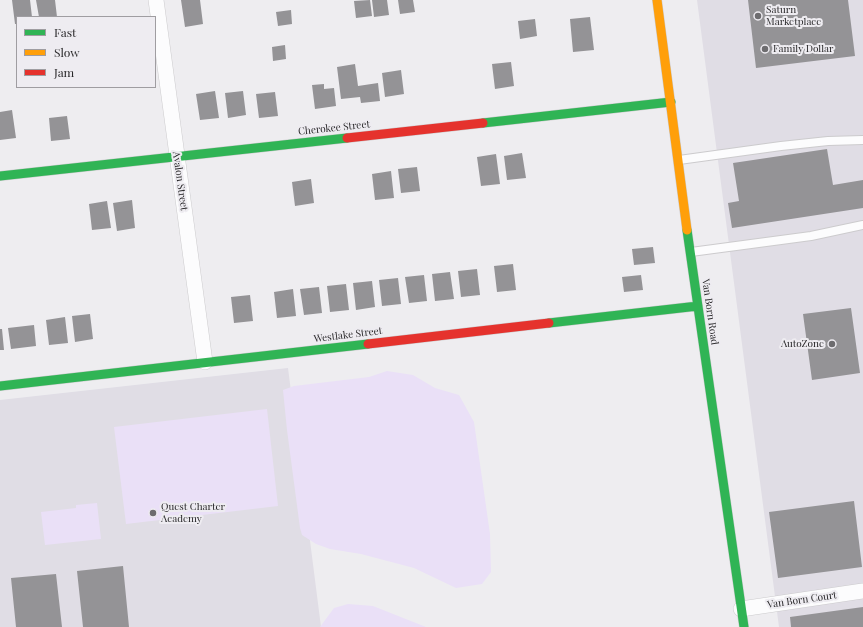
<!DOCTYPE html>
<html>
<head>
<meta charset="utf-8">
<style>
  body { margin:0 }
  #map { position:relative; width:863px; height:627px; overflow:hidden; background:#eeedf0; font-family:"Playfair Display",serif }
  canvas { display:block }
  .legend { position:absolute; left:16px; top:16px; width:140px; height:72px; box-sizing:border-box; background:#eeecf1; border:1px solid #9f9da1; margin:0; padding:5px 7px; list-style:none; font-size:12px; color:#282729 }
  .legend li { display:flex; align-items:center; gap:8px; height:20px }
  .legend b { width:20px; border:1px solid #9f9da1 }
</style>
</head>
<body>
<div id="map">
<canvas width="863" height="627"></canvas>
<ul class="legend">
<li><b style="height:5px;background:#30b455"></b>Fast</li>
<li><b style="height:5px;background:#ff9f0a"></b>Slow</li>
<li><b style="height:5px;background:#e5322d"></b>Jam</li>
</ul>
</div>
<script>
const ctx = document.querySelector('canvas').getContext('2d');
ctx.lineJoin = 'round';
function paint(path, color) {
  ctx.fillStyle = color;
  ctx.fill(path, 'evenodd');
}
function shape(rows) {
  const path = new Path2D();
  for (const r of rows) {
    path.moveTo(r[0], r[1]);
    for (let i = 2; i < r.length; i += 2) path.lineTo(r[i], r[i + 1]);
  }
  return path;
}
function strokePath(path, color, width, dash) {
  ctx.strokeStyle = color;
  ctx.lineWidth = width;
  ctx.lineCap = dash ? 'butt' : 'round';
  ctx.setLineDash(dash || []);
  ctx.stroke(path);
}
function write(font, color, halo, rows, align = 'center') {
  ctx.font = font + ' "Playfair Display",serif';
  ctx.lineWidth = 4;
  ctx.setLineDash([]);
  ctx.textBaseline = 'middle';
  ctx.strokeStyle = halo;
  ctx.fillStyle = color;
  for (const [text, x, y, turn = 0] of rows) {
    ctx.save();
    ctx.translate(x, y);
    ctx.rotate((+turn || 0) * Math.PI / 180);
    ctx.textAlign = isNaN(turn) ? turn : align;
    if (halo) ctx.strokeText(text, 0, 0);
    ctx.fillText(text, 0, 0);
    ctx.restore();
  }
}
paint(shape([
  [697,0,863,0,863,627,779,627],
  [288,368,321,627,0,627,0,400]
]), '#e0dde5');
paint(shape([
  [387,371,413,375,435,388,459,395,474,422,490,534,491,572,482,584,456,588,414,568,361,554,330,549,316,544,302,535,300,528,287,430,283,390,294,386,369,377],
  [267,409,278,506,126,524,114,427],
  [97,503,101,539,45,545,41,512,76,508,76,505],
  [348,604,373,606,426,627,320,627,334,608]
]), '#eae0f7');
paint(shape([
  [12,0,30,0,32,17,17,17,17,24,15,24],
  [36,0,55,0,57,17,39,17],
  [181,0,200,0,203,24,185,27],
  [370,0,372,16,356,18,354,1],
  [372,0,387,0,389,15,374,17],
  [398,0,413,0,415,12,400,14],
  [748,0,848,0,855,56,756,68],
  [291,10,292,24,278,26,276,12],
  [590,17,594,50,573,52,570,19],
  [535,19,537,36,520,39,518,21],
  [285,45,286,59,273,61,272,47],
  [511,62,514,86,495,89,492,64],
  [355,64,358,86,378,83,380,101,361,103,360,97,341,99,337,67],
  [401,70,404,94,385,97,382,73],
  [324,84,324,89,334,88,336,106,315,109,312,85],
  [215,91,219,118,200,120,196,94],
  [243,91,246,115,228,118,225,93],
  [275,92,278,116,259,118,256,94],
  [12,110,16,138,0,140,0,112],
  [67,116,70,139,51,141,49,118],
  [827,149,833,185,863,180,863,208,732,228,728,203,739,201,733,163],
  [522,153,526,178,507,180,504,156],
  [496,154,500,184,481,186,477,157],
  [417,167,420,191,401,193,398,169],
  [391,171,394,198,375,200,372,174],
  [311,179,314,203,295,206,292,182],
  [132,200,135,228,117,231,113,203],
  [107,201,111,228,92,230,89,204],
  [653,247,655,263,634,265,632,249],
  [513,264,516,290,497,292,494,266],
  [477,269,480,295,461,297,458,271],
  [450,272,454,299,435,301,432,274],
  [424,275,427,301,409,303,405,277],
  [641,275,643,290,624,292,622,277],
  [398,278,401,304,382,306,379,280],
  [372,281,375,307,356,310,353,283],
  [346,284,349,310,330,312,327,286],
  [319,287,322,313,304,315,300,289],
  [293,289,296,316,277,318,274,292],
  [250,295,253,321,234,323,231,297],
  [851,308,860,373,812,380,803,314],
  [90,314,93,339,75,342,72,316],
  [65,317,68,343,49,345,46,320],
  [34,325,36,346,11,349,8,328],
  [0,329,2,329,4,350,0,350],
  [854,501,862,567,778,578,769,512],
  [123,566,129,627,83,627,77,571],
  [56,574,62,627,16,627,11,578],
  [863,607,863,627,791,627,790,617]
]), '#949396');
const lane = shape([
  [679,160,781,146,828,141,863,140],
  [691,252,811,236,863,225]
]);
const street = shape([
  [156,0,205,362],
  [741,609,863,591]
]);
const fast = shape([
  [483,123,671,102],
  [0,176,347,138],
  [687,230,744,627],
  [549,323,698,306],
  [0,386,368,344]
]);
const slow = shape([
  [657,0,687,230]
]);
const jam = shape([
  [347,138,483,123],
  [368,344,549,323]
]);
strokePath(lane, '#cccbcd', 10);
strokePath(street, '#cccbcd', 16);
strokePath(fast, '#cccbcd', 10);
strokePath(slow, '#cccbcd', 10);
strokePath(jam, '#cccbcd', 10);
strokePath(lane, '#fcfcfd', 8);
strokePath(street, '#fcfcfd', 15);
strokePath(fast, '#30b455', 9);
strokePath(slow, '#ff9f0a', 9);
strokePath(jam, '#e5322d', 9);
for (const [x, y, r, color] of [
  [758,16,4,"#6d6c6f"],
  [765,49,4,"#6d6c6f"],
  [832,344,4,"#6d6c6f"],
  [153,513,4,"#6d6c6f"]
]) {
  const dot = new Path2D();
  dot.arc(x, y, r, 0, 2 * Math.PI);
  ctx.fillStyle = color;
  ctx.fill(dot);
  strokePath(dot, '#eeecf1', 1.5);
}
write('10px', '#282729', '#eeecf1', [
  ["Saturn",766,10],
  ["Marketplace",766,22],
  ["Family Dollar",773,49],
  ["AutoZone",824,344,"right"],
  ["Quest Charter",161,507],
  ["Academy",161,519]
], 'left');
write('10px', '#282729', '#eeecf1', [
  ["Cherokee Street",334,128,-6],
  ["Avalon Street",180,181,82],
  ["Van Born Road",710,312,82],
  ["Westlake Street",348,335,-7],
  ["Van Born Court",802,600,-8]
]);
</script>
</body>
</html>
